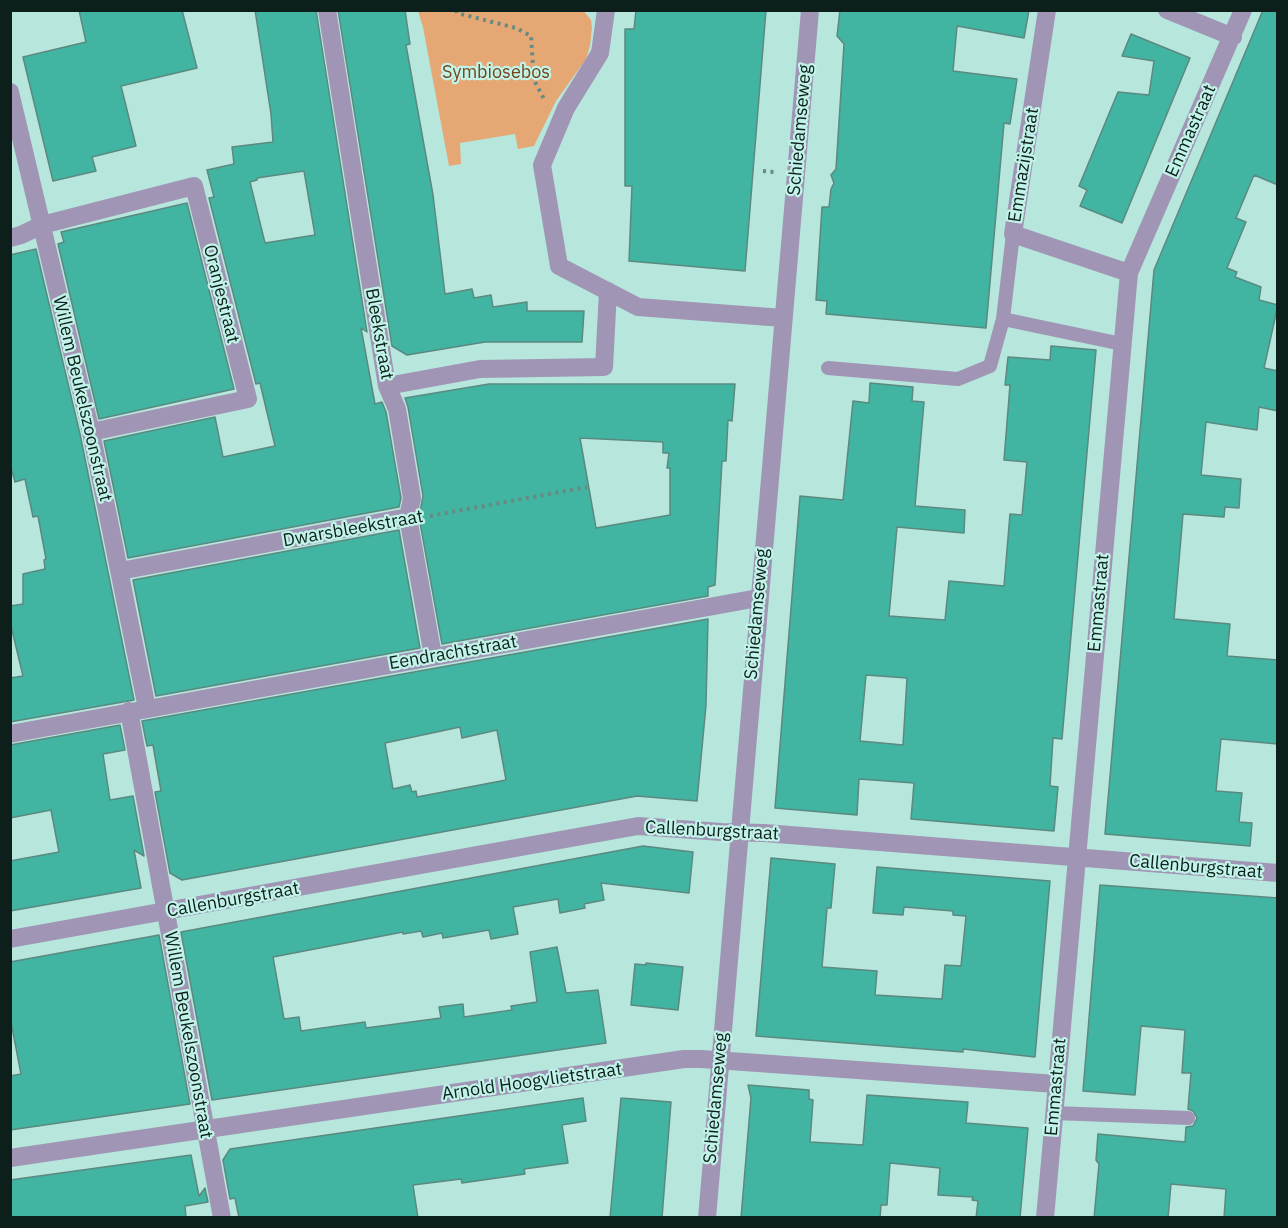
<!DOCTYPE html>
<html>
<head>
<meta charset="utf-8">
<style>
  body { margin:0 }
  #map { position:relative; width:1288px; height:1228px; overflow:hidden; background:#b6e6dc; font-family:"IBM Plex Sans",sans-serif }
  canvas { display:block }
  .frame { position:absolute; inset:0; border:12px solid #0c1f1b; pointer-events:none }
</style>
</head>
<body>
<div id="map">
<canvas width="1288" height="1228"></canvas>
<div class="frame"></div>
</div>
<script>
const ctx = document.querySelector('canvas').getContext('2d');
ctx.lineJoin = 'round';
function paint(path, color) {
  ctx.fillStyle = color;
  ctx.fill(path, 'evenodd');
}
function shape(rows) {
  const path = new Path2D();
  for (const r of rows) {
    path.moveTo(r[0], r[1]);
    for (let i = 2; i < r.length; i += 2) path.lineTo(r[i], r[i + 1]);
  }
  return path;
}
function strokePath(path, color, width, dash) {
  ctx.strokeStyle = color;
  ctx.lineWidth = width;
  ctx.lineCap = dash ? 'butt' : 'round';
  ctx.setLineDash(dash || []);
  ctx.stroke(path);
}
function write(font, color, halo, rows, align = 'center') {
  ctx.font = font + ' "IBM Plex Sans",sans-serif';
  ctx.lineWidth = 4.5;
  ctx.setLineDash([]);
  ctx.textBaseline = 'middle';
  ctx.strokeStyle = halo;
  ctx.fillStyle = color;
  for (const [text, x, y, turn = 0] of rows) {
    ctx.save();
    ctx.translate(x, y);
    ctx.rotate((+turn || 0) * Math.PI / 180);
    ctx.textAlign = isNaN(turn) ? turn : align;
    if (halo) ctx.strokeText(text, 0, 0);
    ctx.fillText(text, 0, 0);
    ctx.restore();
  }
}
paint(shape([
  [583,10,591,20,592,27,590,46,586,59,556,101,534,146,518,149,515,134,460,143,461,164,449,166,423,27,418,11]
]), '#e5a874');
const building = shape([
  [79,10,182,10,197,68,121,86,136,146,92,157,96,171,53,181,23,57,86,42,79,10],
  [255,10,316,10,367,332,361,328,375,404,382,402,386,412,401,498,399,507,128,558,104,441,215,417,223,457,275,446,260,383,256,384,209,198,214,197,207,170,234,164,232,147,273,142,271,114,255,10],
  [304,171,315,235,265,243,250,182,257,180,257,178,304,171],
  [338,10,405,10,410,44,406,45,433,195,445,294,472,289,474,298,491,295,493,307,527,302,527,311,584,311,582,342,485,342,407,355,392,346,338,10],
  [636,10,766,10,745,271,629,261,632,186,625,186,625,29,634,29,636,10],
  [840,10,1029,10,1024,38,957,26,953,71,1017,79,1010,124,1004,123,986,328,826,314,827,301,816,300,822,207,829,207,831,189,834,183,831,175,836,169,844,44,837,36,840,10],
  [1263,10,1278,10,1278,185,1254,175,1236,218,1246,222,1227,268,1237,272,1235,277,1261,287,1259,300,1278,305,1264,368,1278,371,1278,411,1259,407,1257,430,1206,422,1201,475,1241,479,1239,508,1225,507,1224,517,1183,514,1174,619,1230,624,1227,656,1278,660,1278,744,1221,739,1216,791,1242,793,1239,822,1252,823,1250,846,1105,834,1154,270,1263,10],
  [1131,34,1190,58,1122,223,1080,206,1087,190,1079,186,1118,92,1149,95,1154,61,1122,56,1131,34],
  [187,203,234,389,99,419,58,244,64,242,61,232,187,203],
  [36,249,80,434,134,700,10,722,10,678,23,676,10,622,10,606,23,604,23,574,45,569,44,560,46,559,38,516,33,517,25,479,15,482,10,464,10,255,36,249],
  [1051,346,1096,350,1062,739,1053,738,1050,786,1058,787,1054,831,911,819,914,783,859,779,857,815,775,808,800,496,843,500,853,401,869,403,870,383,913,387,912,401,924,402,915,506,965,510,964,533,897,527,889,616,945,620,949,581,1004,586,1010,514,1022,515,1027,462,1004,460,1010,385,1005,385,1008,357,1050,360,1051,346],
  [866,675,907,678,903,745,860,741,866,675],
  [489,384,735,384,732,421,728,420,726,461,722,461,715,585,708,587,708,596,442,644,419,517,423,496,408,407,405,398,489,384],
  [580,438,663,442,663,453,669,453,667,468,670,468,670,515,596,528,580,438],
  [399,530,420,648,156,696,133,580,399,530],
  [708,619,706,705,697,801,637,796,182,880,170,873,155,792,161,791,153,745,147,746,142,721,708,619],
  [460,727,462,738,497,730,506,780,417,797,416,791,412,792,410,785,393,789,385,743,460,727],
  [120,725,125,750,103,754,110,800,133,796,144,856,134,850,141,888,10,911,10,861,59,852,51,810,10,818,10,745,120,725],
  [643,846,693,852,689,893,601,883,604,900,584,904,585,908,560,913,558,899,513,907,518,934,491,939,489,930,443,938,442,933,423,937,421,931,403,934,403,932,273,957,284,1019,299,1017,301,1031,365,1022,366,1028,441,1018,439,1007,463,1004,464,1017,512,1010,511,1006,537,1002,530,952,557,947,566,993,598,990,606,1043,212,1100,181,932,643,846],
  [771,858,835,864,831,908,827,908,822,967,877,971,875,995,942,999,945,965,961,966,966,916,953,915,953,911,904,907,903,915,873,913,877,867,1050,881,1035,1057,963,1049,963,1052,756,1036,771,858],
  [1100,885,1278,898,1278,1218,1224,1218,1226,1189,1171,1184,1168,1218,1094,1218,1099,1164,1096,1160,1098,1134,1185,1142,1186,1127,1193,1126,1197,1118,1193,1111,1188,1109,1191,1073,1182,1073,1185,1030,1141,1026,1135,1095,1083,1091,1100,885],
  [159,935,190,1104,10,1130,10,1076,21,1074,10,1017,10,962,159,935],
  [646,963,683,967,678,1010,631,1005,635,964,646,965,646,963],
  [748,1085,809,1090,809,1099,813,1100,810,1142,863,1145,867,1095,968,1102,966,1123,1028,1128,1020,1218,976,1218,978,1201,972,1200,973,1197,938,1195,940,1168,890,1163,887,1205,881,1205,880,1218,741,1218,751,1098,748,1085],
  [583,1098,586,1121,562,1125,568,1163,524,1169,525,1174,462,1183,461,1179,413,1185,418,1218,239,1218,235,1198,230,1199,223,1160,230,1149,583,1098],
  [621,1098,671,1102,662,1218,610,1218,621,1098],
  [191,1155,199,1196,205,1188,208,1202,185,1206,186,1218,10,1218,10,1180,191,1155]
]);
paint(building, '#42b4a2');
strokePath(building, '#5b8980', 1.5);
strokePath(shape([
  [456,10,457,13,516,28,531,36,534,80,545,101],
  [763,171,774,172],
  [430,516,587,487]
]), '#678a82', 4, [3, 4.5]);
strokePath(shape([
  [1013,234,1003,319,1122,344],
  [828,368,958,379,990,366,1003,319],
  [1054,1113,1188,1118]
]), '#a095b4', 14);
strokePath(shape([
  [327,10,387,386,397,409,412,498,408,517,433,656],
  [606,10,600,53,566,108,542,165,559,266,638,307,783,318],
  [1047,10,1013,234,1129,273],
  [1167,10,1233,37],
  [10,92,91,432,147,708],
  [10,238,21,235,42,225,194,186,248,399,91,432],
  [387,386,480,369,604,367,608,291],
  [120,571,408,517],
  [129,711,222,1218],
  [10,734,758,598],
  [10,939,638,826,721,832,764,833,1278,873],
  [10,1158,684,1059,701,1059,1056,1084],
  [1045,1218,1129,273,1243,10]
]), '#a095b4', 18);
strokePath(shape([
  [707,1218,810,10]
]), '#a095b4', 18);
write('18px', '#71461d', '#c2f3e9', [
  ["Symbiosebos",496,73]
]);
write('18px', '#0c1f1b', '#c2f3e9', [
  ["Schiedamseweg",800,130,-85],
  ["Emmastraat",1191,131,-66],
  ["Emmazijstraat",1024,165,-81],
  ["Oranjestraat",221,294,76],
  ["Bleekstraat",379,334,80],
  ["Willem Beukelszoonstraat",82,399,77],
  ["Dwarsbleekstraat",353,529,-10],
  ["Emmastraat",1099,603,-85],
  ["Schiedamseweg",757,614,-85],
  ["Eendrachtstraat",453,653,-10],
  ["Callenburgstraat",712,831,3],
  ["Callenburgstraat",1196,867,5],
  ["Callenburgstraat",233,900,-10],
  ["Willem Beukelszoonstraat",188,1035,80],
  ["Arnold Hoogvlietstraat",532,1082,-8],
  ["Emmastraat",1056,1087,-85],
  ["Schiedamseweg",716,1098,-85]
]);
</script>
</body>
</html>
